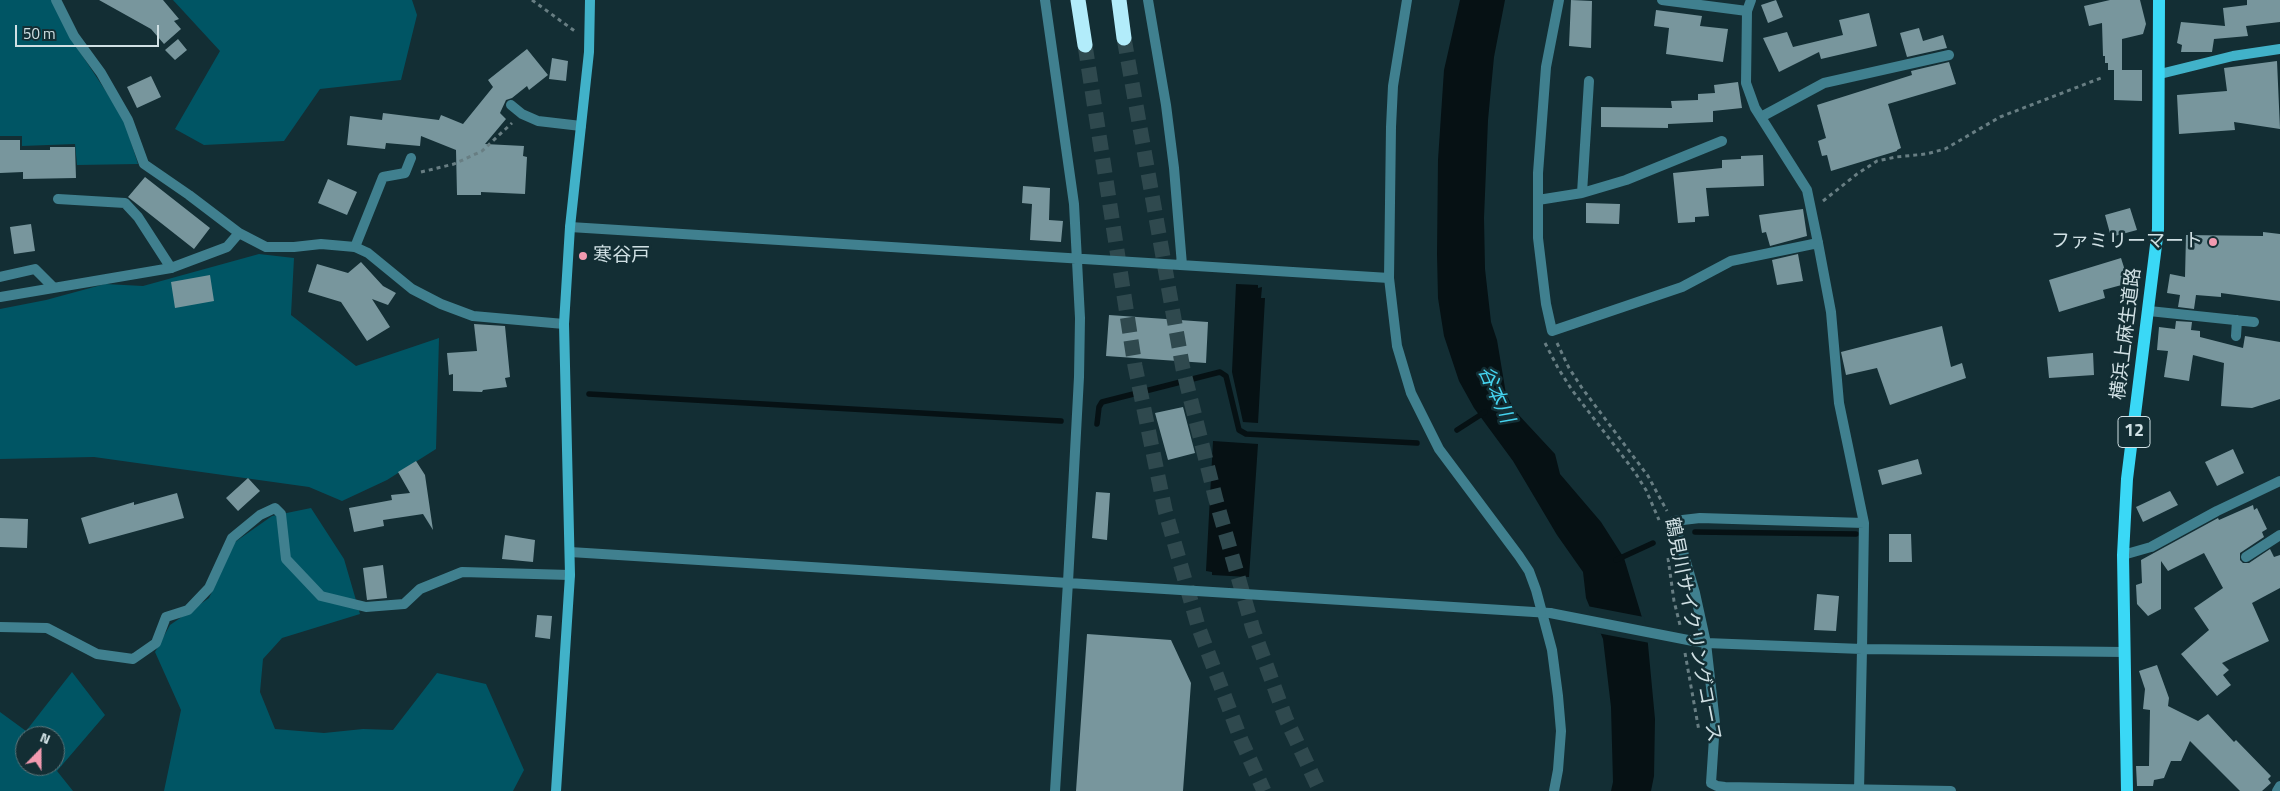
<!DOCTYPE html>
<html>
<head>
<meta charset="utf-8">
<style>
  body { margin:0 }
  #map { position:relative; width:2280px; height:791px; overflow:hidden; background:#132e34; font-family:"Titillium Web",sans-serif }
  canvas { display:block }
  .north { position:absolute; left:15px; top:726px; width:50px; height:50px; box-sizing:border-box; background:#132e34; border:1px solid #5f757a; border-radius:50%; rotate:22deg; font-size:14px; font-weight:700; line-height:20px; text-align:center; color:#d0e0e4 }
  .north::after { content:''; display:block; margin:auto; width:18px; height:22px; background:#f29ab0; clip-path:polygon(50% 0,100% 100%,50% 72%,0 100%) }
  .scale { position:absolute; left:15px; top:25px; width:144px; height:22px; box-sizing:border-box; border:2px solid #d0e0e4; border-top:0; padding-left:6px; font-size:15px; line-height:18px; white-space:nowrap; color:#d0e0e4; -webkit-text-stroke:4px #132e34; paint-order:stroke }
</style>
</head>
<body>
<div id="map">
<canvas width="2280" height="791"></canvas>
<div class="north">N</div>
<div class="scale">50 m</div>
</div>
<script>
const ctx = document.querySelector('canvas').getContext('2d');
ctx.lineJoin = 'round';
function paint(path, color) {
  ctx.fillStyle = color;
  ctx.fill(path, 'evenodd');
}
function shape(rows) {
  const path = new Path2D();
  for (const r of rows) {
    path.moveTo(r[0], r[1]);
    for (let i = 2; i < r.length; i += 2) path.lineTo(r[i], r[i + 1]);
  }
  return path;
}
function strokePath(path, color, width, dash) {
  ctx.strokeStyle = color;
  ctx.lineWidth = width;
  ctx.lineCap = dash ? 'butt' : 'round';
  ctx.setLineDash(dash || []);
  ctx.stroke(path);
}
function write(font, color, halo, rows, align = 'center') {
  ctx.font = font + ' "Titillium Web","Noto Sans JP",sans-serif';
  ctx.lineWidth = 5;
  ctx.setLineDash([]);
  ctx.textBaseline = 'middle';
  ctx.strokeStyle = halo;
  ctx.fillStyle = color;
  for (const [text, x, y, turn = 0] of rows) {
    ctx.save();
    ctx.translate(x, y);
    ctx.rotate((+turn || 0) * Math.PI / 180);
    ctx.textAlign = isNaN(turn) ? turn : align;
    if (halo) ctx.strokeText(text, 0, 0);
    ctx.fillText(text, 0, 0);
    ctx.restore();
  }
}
paint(shape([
  [0,0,52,0,70,37,123,117,138,164,77,165,75,144,22,146,22,136,0,136],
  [173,0,412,0,417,15,401,80,320,89,284,141,204,145,175,129,220,51],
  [259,254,294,258,291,315,356,366,439,338,436,449,387,480,342,501,309,487,94,457,0,459,0,309,46,300,105,284,143,286],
  [311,508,344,559,360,614,282,638,263,659,260,692,275,729,324,733,363,729,393,730,437,673,486,684,524,770,513,791,164,791,181,710,155,652,170,625,209,598,235,542,272,516],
  [72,672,105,715,57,771,73,791,0,791,0,712,26,731],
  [25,736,55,736,55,766,25,766]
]), '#005564');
paint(shape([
  [1460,0,1505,0,1494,57,1488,120,1484,218,1485,269,1491,322,1497,340,1506,394,1515,411,1555,454,1560,474,1601,522,1624,558,1647,634,1655,719,1654,776,1651,791,1611,791,1613,782,1611,707,1603,639,1586,598,1583,572,1557,535,1513,461,1474,408,1459,381,1444,336,1438,298,1437,254,1438,160,1444,70],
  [1236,284,1258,285,1258,288,1262,287,1261,298,1265,298,1258,423,1243,422,1232,372],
  [1213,441,1258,444,1249,577,1212,575,1212,572,1206,571]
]), '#061114');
paint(shape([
  [1587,606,1644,617,1650,643,1597,633]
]), '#132e34');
strokePath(shape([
  [589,394,1061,421],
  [1097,424,1099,407,1102,402,1220,372,1226,376,1239,430,1246,434,1417,443],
  [1457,430,1485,412],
  [1695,532,1856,534],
  [1616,560,1653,543]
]), '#061114', 5.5);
paint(shape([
  [99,0,163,0,179,19,174,21,181,29,164,44,151,29],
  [1571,0,1592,1,1591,48,1569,46],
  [1776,0,1783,17,1768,23,1761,5],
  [2110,0,2140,0,2146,24,2143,34,2122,39,2122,70,2142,70,2142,101,2114,100,2114,70,2117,70,2108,70,2108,63,2105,63,2105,56,2103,56,2102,23,2089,26,2084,6],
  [2247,0,2280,0,2280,22,2246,26,2248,36,2214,39,2212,52,2181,52,2182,45,2177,43,2181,22,2225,26,2223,8,2247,5],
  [1656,10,1702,16,1700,26,1728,29,1723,62,1666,54,1669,28,1654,26],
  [1869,13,1877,46,1821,59,1819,52,1779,72,1763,38,1787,32,1793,47,1843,35,1839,20],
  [1919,28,1923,41,1943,35,1947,48,1907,57,1900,33],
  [178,39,187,50,175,60,165,50],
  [527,49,548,75,529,90,527,86,512,98,506,100,500,113,506,119,485,144,524,146,523,156,527,157,525,194,481,192,481,195,457,195,456,150,421,136,420,146,386,143,385,149,347,145,350,116,382,120,383,113,439,120,441,115,463,124,493,87,488,80],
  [552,58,568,61,566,81,549,79],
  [2277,61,2280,129,2234,122,2235,130,2179,134,2177,95,2227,91,2224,68],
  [1949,62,1956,84,1888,104,1901,148,1897,150,1897,151,1831,171,1827,155,1822,156,1818,141,1826,138,1817,105,1912,75,1911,71],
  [151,76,161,97,137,108,127,87],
  [1738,82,1742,108,1713,111,1713,122,1668,124,1668,128,1601,127,1601,107,1672,108,1671,101,1698,100,1698,94,1715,93,1714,85],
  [0,140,20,140,20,150,50,150,50,147,75,147,76,178,23,179,23,172,0,173],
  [1763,155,1764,186,1706,188,1709,216,1695,217,1695,222,1678,223,1673,173,1722,168,1722,160,1741,159,1741,156],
  [145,177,210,228,194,249,128,197],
  [328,179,357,192,347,215,318,203],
  [1023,186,1050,188,1049,220,1063,221,1061,242,1030,240,1032,204,1022,203],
  [1586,203,1620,204,1619,224,1586,223],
  [2130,208,2137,230,2111,237,2105,215],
  [1803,209,1807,236,1770,246,1766,232,1762,233,1759,215],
  [31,224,35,251,14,254,10,227],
  [2263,232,2280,234,2280,301,2221,293,2221,297,2196,295,2194,309,2178,307,2180,295,2167,293,2170,274,2185,277,2186,235,2263,236],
  [1798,254,1803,281,1777,285,1772,260],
  [2121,258,2129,283,2103,290,2105,298,2059,312,2049,280],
  [361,262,383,286,396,293,388,305,372,299,390,327,367,341,341,302,308,292,317,264,348,273],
  [210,275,214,301,175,308,171,282],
  [1109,315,1208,322,1206,363,1106,356],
  [2176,321,2192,322,2191,330,2200,331,2200,337,2243,348,2245,336,2280,342,2280,399,2252,408,2221,406,2224,363,2193,355,2189,381,2164,377,2168,351,2157,350,2159,327,2175,329],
  [474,324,505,326,510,377,505,378,507,387,483,390,482,392,453,391,453,374,449,375,447,353,477,351],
  [1942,326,1951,367,1962,363,1966,378,1890,405,1877,368,1846,375,1841,352],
  [2093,353,2094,375,2049,378,2047,357],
  [1183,407,1195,453,1168,460,1155,413],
  [2233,449,2244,473,2217,486,2205,462],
  [1918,459,1922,474,1882,485,1878,470],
  [416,461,425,475,433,530,423,514,383,520,384,526,354,532,349,508,392,500,391,495,410,493,398,472],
  [248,478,260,491,238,511,226,498],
  [2170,491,2178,505,2143,522,2136,507],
  [1096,492,1110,493,1107,540,1092,538],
  [177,493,184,518,89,544,81,518,134,502,134,505],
  [2253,505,2254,510,2257,508,2267,529,2262,532,2264,537,2240,553,2240,560,2243,563,2249,563,2270,549,2274,557,2280,555,2280,588,2252,603,2269,641,2222,663,2229,670,2223,675,2231,685,2217,696,2181,654,2209,630,2194,608,2223,588,2204,553,2168,571,2161,561,2161,609,2148,616,2137,604,2136,585,2142,583,2141,560,2218,518,2219,520],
  [0,518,28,519,27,548,0,547],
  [1889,534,1911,534,1912,562,1889,562],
  [505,535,535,540,533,562,502,559],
  [383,565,387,598,367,600,363,568],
  [1817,594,1839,596,1836,631,1814,630],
  [537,615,552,616,550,639,535,637],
  [1087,634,1171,640,1191,683,1183,791,1076,791],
  [2157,665,2169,698,2168,706,2198,721,2208,714,2234,742,2236,740,2271,776,2268,779,2271,783,2262,791,2240,791,2190,741,2181,761,2171,761,2164,778,2154,780,2153,786,2137,786,2136,766,2149,766,2150,710,2143,709,2145,689,2139,671]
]), '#78969d');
strokePath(shape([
  [1124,38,1183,369,1216,500,1253,629,1286,719,1320,791],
  [1085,45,1135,366,1165,510,1198,626,1241,740,1264,791]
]), '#2f494e', 15, [15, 8]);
strokePath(shape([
  [532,0,576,32],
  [421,172,454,164,482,151,512,123],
  [1823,201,1857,174,1877,161,1896,157,1926,154,1945,149,2000,117,2101,78],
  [1545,343,1558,368,1572,390,1634,471,1646,490,1659,520],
  [1557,343,1569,368,1582,388,1648,476,1667,511],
  [1668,558,1674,601,1680,625],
  [1685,653,1699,731]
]), '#687e83', 3, [4, 4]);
strokePath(shape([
  [1407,0,1393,86,1391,127,1389,278,1397,346,1411,393,1439,449,1519,556,1529,571,1536,590,1552,650,1558,696,1561,731,1558,770,1554,791],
  [1662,0,1747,11,1751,0],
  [1747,11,1746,83,1755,108,1807,190,1818,243],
  [511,105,522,114,538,121,581,126],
  [1761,117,1824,83,1949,55],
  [1582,193,1589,81],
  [58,199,125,203,138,217,171,268],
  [1538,200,1582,193,1626,180,1722,141],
  [355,247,383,177,405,173,411,158],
  [0,277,35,269,53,287],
  [2149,311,2254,322],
  [2236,336,2237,320],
  [0,627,47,628,97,654,133,659,156,643,166,617,188,610,209,588,232,538,260,515,275,508,281,514,286,559,321,596,366,607,404,604,420,589,462,572,570,575]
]), '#40808f', 10);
strokePath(shape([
  [56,0,74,36,101,73,128,120,144,164,189,195,239,233,266,247,294,247,321,244,355,247,368,253,412,289,441,304,473,316,564,324],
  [1045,0,1074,204,1080,318,1079,377,1068,582,1055,791],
  [1148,0,1166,105,1174,168,1182,265],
  [1559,0,1546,67,1538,173,1538,238,1546,304,1552,331,1682,287,1731,261,1818,243,1831,312,1839,403,1864,523,1862,649,1706,643,1693,641],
  [570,227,1389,278],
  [0,297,171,268,227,247,239,233],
  [1864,523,1700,518,1674,521,1695,593,1706,643,1715,723,1711,783,1717,786,1725,787,1951,791],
  [570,552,1550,613],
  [2123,555,2151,547,2217,511,2280,481],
  [2246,557,2280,535],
  [1859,791,1862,649,2124,652],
  [2277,791,2280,786]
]), '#40808f', 10);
strokePath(shape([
  [2160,74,2233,56,2280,49],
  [556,791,570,575,564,324,570,227,589,52,590,0]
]), '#41b2c9', 10);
strokePath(shape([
  [2127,791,2123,555,2127,479,2158,229,2159,0]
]), '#3ad8f6', 12);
strokePath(shape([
  [1078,0,1085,45],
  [1119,0,1124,38]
]), '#b2ecfa', 15);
strokePath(shape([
  [1550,613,1693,641]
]), '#40808f', 10);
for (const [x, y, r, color] of [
  [2213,242,5,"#f29ab0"],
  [583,256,5,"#f29ab0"]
]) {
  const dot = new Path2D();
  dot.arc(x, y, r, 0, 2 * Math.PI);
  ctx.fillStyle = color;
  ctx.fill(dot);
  strokePath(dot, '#132e34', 2);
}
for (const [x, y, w] of [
  [2134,432,32]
]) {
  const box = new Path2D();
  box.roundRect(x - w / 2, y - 15.5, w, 31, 4);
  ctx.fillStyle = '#132e34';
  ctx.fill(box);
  strokePath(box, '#d0e0e4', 1);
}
write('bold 18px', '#d0e0e4', null, [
  ["12",2134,432]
]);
write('19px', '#d0e0e4', '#132e34', [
  ["ファミリーマート",2203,242],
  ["寒谷戸",593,256,"left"]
], 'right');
write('19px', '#d0e0e4', '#132e34', [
  ["横浜上麻生道路",2127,334,-83],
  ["鶴見川サイクリングコース",1692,630,79]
]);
write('italic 20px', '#45d4f0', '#132e34', [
  ["谷本川",1495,395,66]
]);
</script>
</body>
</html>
